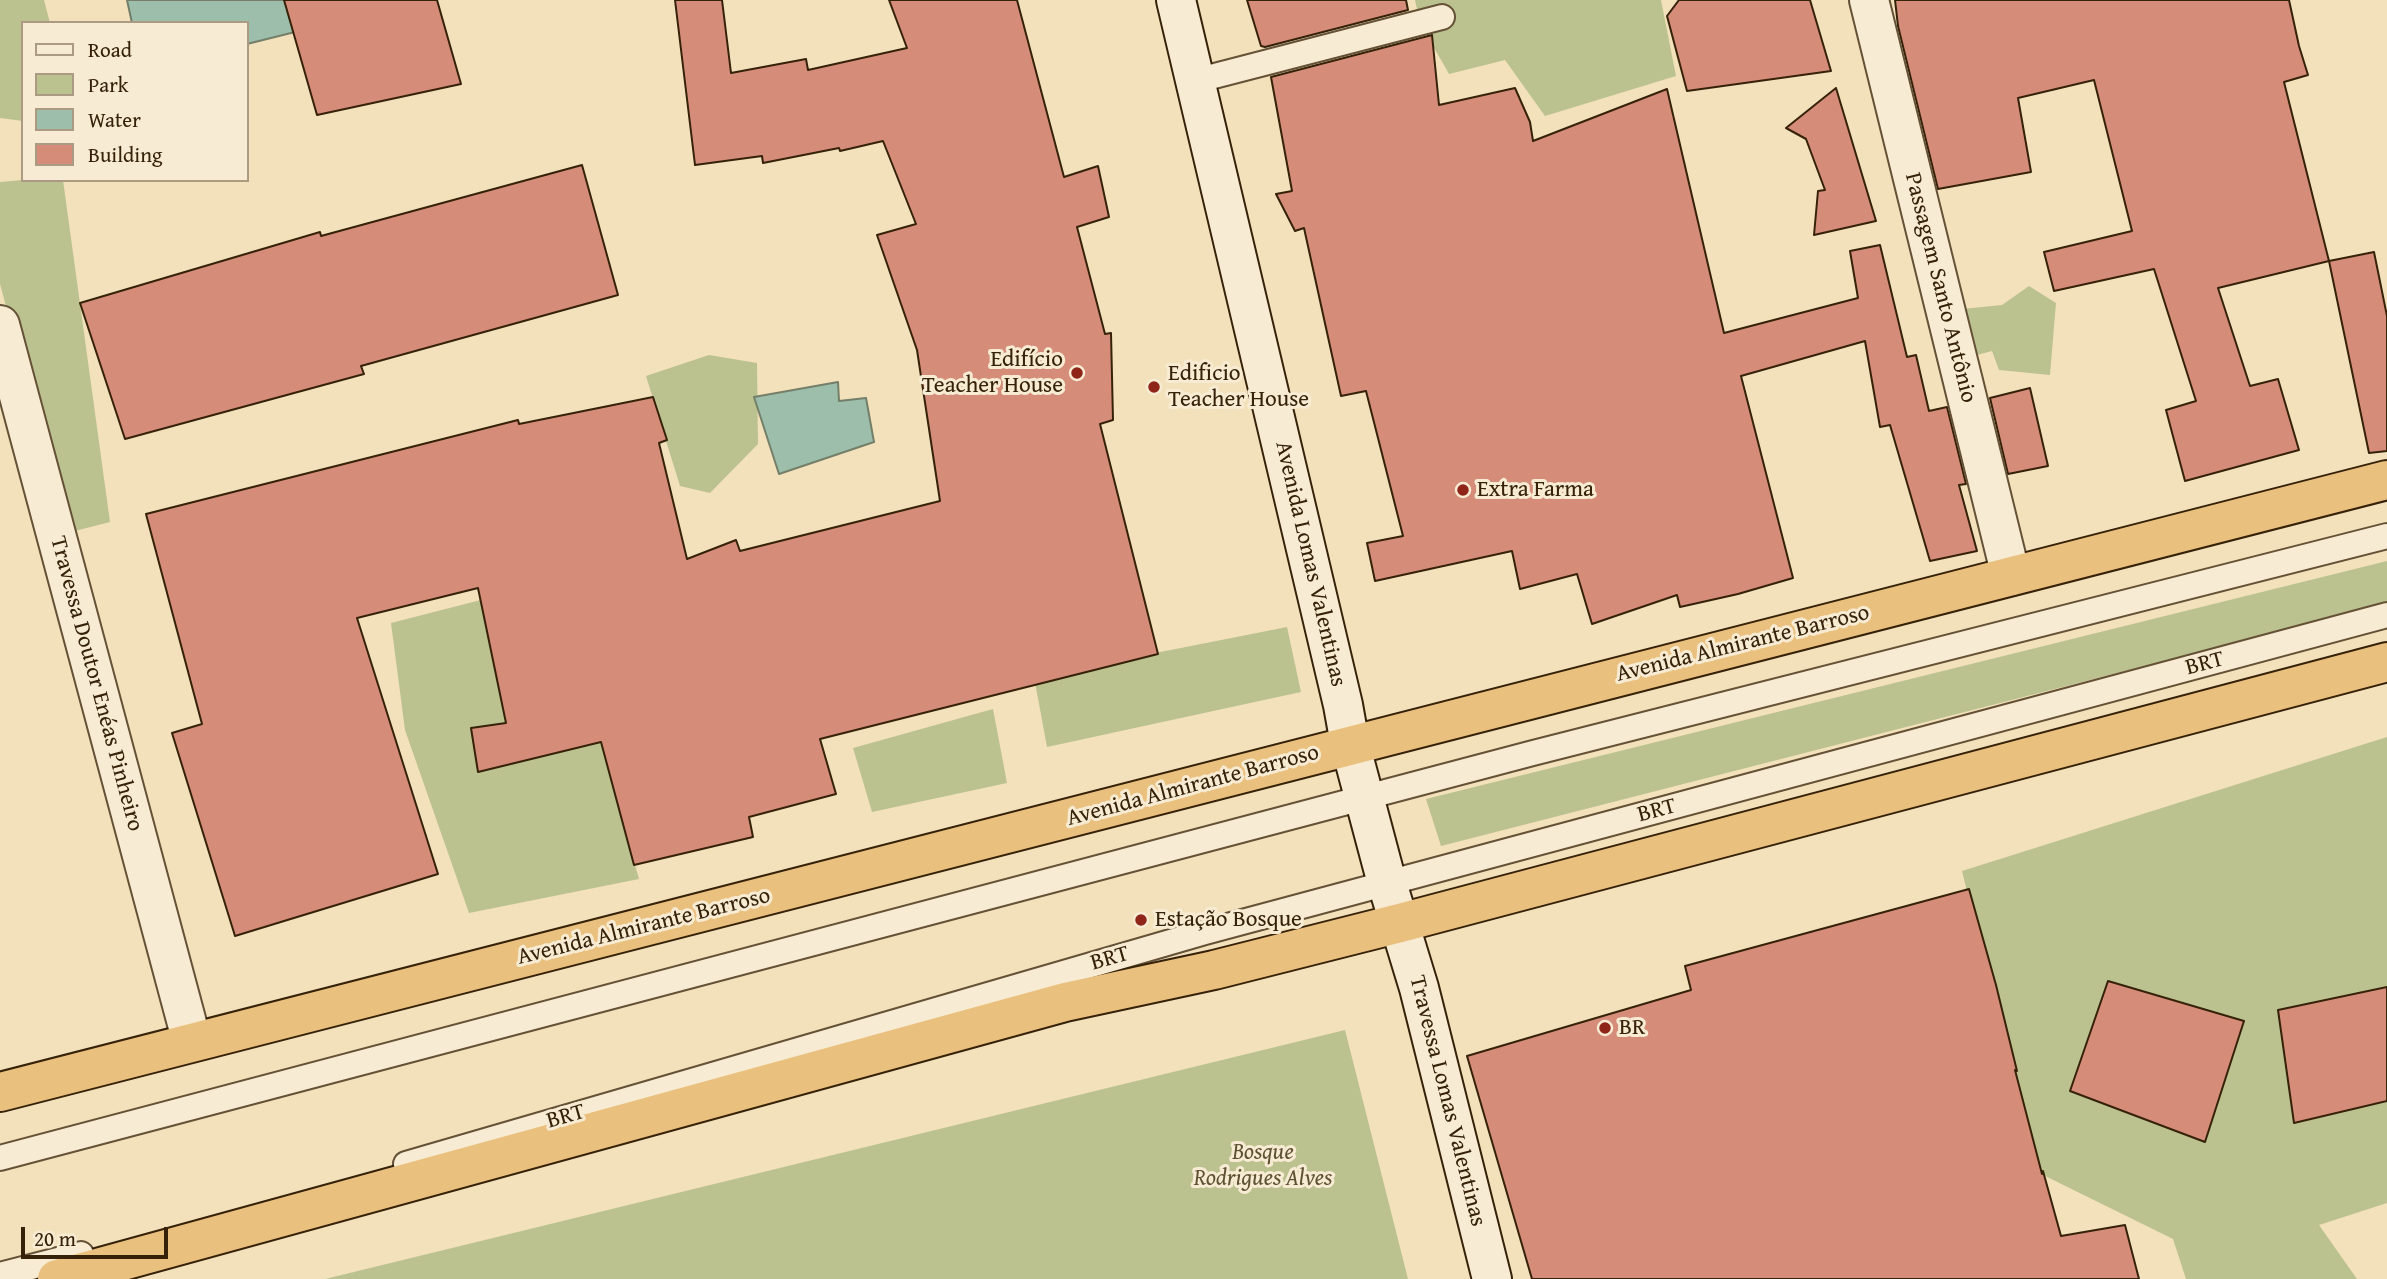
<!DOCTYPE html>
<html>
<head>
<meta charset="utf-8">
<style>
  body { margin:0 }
  #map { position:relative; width:2387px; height:1279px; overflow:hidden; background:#f3e1bb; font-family:"Gentium Book Plus",serif }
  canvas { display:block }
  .legend { position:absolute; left:21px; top:21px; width:228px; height:161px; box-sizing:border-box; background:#f7ecd3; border:2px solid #aa9b82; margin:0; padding:9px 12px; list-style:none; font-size:21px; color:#362109 }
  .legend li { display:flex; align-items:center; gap:14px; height:35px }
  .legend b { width:35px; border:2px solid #aa9b82 }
  .scale { position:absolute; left:21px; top:1227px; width:147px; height:32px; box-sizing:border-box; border:4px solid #362109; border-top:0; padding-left:9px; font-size:21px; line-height:24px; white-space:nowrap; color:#362109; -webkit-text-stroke:5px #f7ecd3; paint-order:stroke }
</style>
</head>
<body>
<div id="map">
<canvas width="2387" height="1279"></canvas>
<ul class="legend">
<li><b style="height:9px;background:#f7ecd3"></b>Road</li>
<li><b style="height:19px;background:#bbc290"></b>Park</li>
<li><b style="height:19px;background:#9dbeab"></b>Water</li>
<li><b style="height:19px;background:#d58d7a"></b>Building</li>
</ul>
<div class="scale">20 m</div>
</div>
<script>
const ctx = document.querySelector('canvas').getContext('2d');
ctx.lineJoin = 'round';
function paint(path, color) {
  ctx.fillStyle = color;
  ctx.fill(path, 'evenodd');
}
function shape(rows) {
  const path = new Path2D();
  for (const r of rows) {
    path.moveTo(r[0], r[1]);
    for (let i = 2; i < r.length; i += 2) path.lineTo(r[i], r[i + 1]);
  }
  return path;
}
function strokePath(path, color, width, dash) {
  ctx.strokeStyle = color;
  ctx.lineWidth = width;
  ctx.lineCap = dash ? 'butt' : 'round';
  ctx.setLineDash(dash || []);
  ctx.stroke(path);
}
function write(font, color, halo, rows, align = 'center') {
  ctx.font = font + ' "Gentium Book Plus",serif';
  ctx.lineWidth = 6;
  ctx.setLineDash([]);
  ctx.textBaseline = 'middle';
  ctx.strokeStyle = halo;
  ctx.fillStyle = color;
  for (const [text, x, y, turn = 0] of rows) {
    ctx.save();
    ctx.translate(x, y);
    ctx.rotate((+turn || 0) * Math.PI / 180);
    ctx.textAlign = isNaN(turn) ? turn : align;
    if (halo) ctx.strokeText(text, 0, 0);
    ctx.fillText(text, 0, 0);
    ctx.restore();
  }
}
paint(shape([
  [0,0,44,0,50,23,23,23,23,121,0,118],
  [1415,0,1661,0,1676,76,1545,116,1505,60,1449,74,1420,23],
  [23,180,63,180,110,522,67,533,0,284,0,182],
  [2029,286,2056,303,2050,375,1999,370,1992,351,1977,355,1962,309,2002,305],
  [709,355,757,363,758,444,710,493,680,486,646,376],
  [2387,561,2387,604,1441,846,1426,799],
  [590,572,616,799,639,879,469,913,405,730,391,623],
  [1287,627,1301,692,1047,747,1034,677],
  [993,709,1007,783,872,812,853,748],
  [2387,737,2387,1203,2319,1225,2357,1279,2186,1279,2173,1239,2035,1171,1962,871],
  [1345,1030,1408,1279,325,1279]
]), '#bbc290');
const water = shape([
  [127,0,321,0,327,24,247,44,247,23,132,23,127,0],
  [838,382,839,401,866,398,874,442,779,474,754,397,838,382]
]);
paint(water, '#9dbeab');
strokePath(water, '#747f6a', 2);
const building = shape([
  [284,0,437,0,461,84,317,115,284,0],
  [675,0,722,0,731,73,806,59,808,70,907,48,889,0,1017,0,1064,177,1098,166,1109,217,1077,227,1105,334,1111,333,1113,420,1100,424,1158,654,820,739,836,794,749,817,753,837,634,865,601,742,478,772,471,728,506,723,478,588,357,618,438,874,235,936,172,733,202,724,146,514,518,420,519,424,653,397,667,440,659,443,687,559,736,540,740,551,940,501,917,350,877,235,916,224,883,141,840,151,839,148,763,163,762,156,695,165,675,0],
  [1247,0,1406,0,1408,10,1265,47,1261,46,1247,0],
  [1679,0,1810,0,1831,71,1687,91,1667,16,1679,0],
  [1895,0,2289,0,2299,46,2308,75,2284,82,2329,261,2218,288,2250,386,2278,379,2299,450,2185,481,2166,410,2196,401,2154,269,2054,291,2044,252,2132,231,2094,80,2018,98,2031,172,1938,189,1898,26,1895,0],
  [1432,35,1439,105,1515,88,1530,122,1533,141,1667,89,1724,333,1858,298,1850,251,1880,245,1907,357,1916,355,1929,411,1947,407,1966,484,1959,485,1977,551,1930,561,1890,425,1880,427,1865,341,1741,376,1793,578,1738,594,1680,607,1677,595,1592,624,1577,574,1520,589,1512,551,1375,581,1367,543,1403,536,1366,391,1341,396,1304,228,1295,231,1276,194,1292,191,1271,77,1432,35],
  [1836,88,1876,221,1814,235,1818,191,1825,190,1806,139,1786,128,1836,88],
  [582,165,618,295,361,366,364,374,125,439,80,303,320,232,321,236,582,165],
  [2374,252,2387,316,2387,451,2369,453,2329,261,2374,252],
  [2030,388,2048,466,2008,474,1990,398,2030,388],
  [1969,889,1996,985,2017,1071,2015,1070,2042,1174,2043,1171,2061,1236,2125,1225,2139,1279,1532,1279,1467,1056,1691,990,1685,966,1969,889],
  [2108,981,2244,1021,2205,1142,2070,1091,2108,981],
  [2387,987,2387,1101,2294,1123,2278,1010,2387,987]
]);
paint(building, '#d58d7a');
strokePath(building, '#362109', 2);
const lane = shape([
  [1195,81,1442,17],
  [0,1158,1533,753,2387,536],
  [406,1164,1205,932,2387,615],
  [0,1275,81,1254]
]);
const street = shape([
  [1869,0,2011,576],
  [0,325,192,1042]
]);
const secondary = shape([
  [1176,0,1343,705,1350,744,1387,883,1419,988,1492,1279]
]);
const highway = shape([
  [0,1092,2387,480],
  [57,1279,1065,1002,1214,970,1400,923,2387,662]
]);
strokePath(lane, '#655136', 28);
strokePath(street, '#655136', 42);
strokePath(secondary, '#362109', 42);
strokePath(highway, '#362109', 42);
strokePath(lane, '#f7ecd3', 24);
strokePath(street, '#f7ecd3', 38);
strokePath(secondary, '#f7ecd3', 38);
strokePath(highway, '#eac07e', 38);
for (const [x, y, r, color] of [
  [1077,373,7,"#8f2418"],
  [1154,387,7,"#8f2418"],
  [1463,490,7,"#8f2418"],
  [1141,920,7,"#8f2418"],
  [1605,1028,7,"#8f2418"]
]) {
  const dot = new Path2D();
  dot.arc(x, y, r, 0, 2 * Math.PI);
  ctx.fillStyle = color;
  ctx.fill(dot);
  strokePath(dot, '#f7ecd3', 2.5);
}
write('23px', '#362109', '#f7ecd3', [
  ["Passagem Santo Antônio",1940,288,76],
  ["Avenida Lomas Valentinas",1310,564,77],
  ["Avenida Almirante Barroso",1743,644,-14],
  ["BRT",2205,664,-15],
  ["Travessa Doutor Enéas Pinheiro",96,684,75],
  ["Avenida Almirante Barroso",1193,786,-15],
  ["BRT",1657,811,-15],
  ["Avenida Almirante Barroso",644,927,-14],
  ["BRT",1110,959,-16],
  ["Travessa Lomas Valentinas",1447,1101,76],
  ["BRT",566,1117,-16]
]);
write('23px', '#362109', '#f7ecd3', [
  ["Edifício",1063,360,"right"],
  ["Teacher House",1063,386,"right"],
  ["Edificio",1168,374],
  ["Teacher House",1168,400],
  ["Extra Farma",1477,490],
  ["Estação Bosque",1155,920],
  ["BR",1619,1028]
], 'left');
write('italic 23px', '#5e5132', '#f7ecd3', [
  ["Bosque",1263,1153],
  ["Rodrigues Alves",1263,1179]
]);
</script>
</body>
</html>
